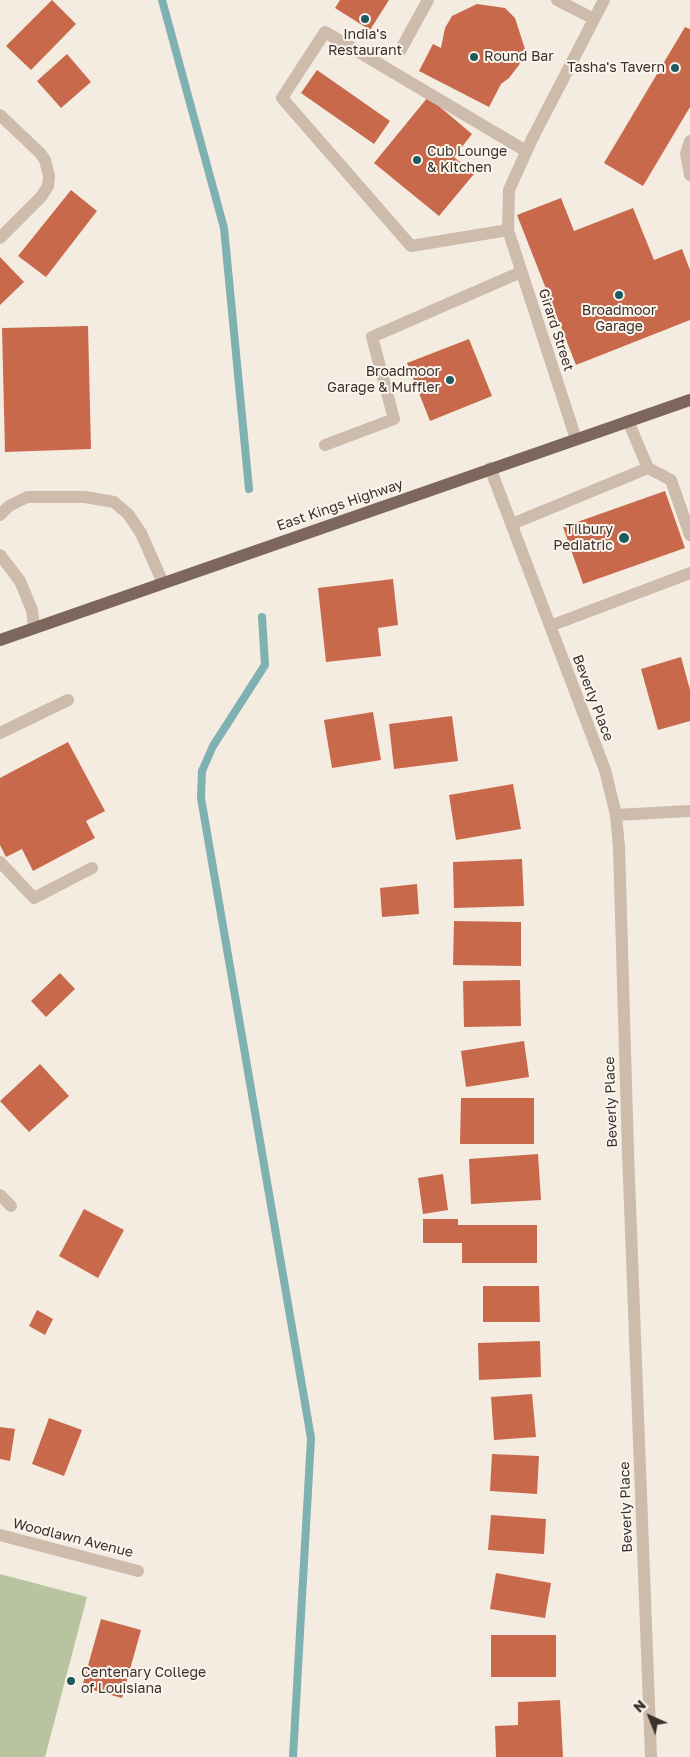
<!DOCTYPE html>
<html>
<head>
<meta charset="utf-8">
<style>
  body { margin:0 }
  #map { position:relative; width:690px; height:1757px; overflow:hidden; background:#f4ebe1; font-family:"Golos Text",sans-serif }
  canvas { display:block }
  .north { position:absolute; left:625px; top:1692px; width:50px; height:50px; -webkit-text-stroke:4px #fbf5ee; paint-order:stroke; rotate:316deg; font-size:14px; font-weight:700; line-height:20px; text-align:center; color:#3b302b }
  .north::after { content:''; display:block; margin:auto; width:18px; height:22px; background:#3b302b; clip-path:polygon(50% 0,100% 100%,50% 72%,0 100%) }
</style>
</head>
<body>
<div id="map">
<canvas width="690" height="1757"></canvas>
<div class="north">N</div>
</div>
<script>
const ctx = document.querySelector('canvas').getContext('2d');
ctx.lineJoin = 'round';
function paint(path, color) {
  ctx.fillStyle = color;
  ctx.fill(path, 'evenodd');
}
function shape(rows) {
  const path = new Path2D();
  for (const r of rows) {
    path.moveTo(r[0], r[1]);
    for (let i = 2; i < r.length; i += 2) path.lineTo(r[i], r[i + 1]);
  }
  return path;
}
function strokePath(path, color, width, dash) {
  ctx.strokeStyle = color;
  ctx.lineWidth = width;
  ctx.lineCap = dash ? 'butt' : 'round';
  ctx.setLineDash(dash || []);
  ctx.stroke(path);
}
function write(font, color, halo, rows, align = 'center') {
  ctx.font = font + ' "Golos Text",sans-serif';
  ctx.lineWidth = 4;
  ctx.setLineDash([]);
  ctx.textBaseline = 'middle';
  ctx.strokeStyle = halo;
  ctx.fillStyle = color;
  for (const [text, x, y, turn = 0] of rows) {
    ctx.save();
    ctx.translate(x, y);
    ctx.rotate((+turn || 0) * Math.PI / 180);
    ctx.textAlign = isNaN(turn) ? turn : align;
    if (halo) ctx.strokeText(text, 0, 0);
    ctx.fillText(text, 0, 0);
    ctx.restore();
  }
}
paint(shape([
  [0,1574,87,1597,45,1757,0,1757]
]), '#b8c4a0');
strokePath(shape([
  [162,0,224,228,249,489],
  [262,617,265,665,213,746,202,771,201,798,311,1438,293,1757]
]), '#7fb0b2', 8);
paint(shape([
  [52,0,76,24,31,70,6,46],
  [340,0,389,0,370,30,335,8],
  [477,4,505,8,515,18,525,49,519,65,509,78,501,84,489,107,419,71,433,44,441,48,445,28,452,16],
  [685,27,690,29,690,107,643,186,604,163],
  [67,54,91,82,61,108,37,81],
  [317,70,390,121,374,144,301,93],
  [428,97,472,134,454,157,474,174,439,216,374,163],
  [71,190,97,211,46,277,18,256],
  [561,198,574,231,633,208,654,260,682,249,690,270,690,320,576,365,517,215],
  [0,257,24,282,0,305],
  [88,326,91,449,5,452,2,328],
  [469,339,492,396,430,421,407,363],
  [665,491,685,548,583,584,563,527],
  [393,579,398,625,378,628,381,656,326,662,318,588],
  [681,657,690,690,690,721,658,730,641,669],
  [373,712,381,760,332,768,324,720],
  [452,716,458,761,394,769,389,724],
  [68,742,105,811,86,821,95,838,33,871,22,849,6,857,0,845,0,778],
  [513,784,521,829,456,840,449,795],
  [522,859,524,906,454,908,453,862],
  [417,884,419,914,382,917,380,888],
  [454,921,521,922,521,966,453,965],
  [60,973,75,989,46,1017,31,1001],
  [520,980,521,1026,464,1027,463,981],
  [524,1041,529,1077,466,1087,461,1051],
  [40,1064,69,1096,29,1132,0,1101],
  [461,1098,534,1098,534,1144,460,1144],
  [538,1154,541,1200,471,1204,469,1159],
  [443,1174,448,1210,423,1214,418,1178],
  [84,1209,124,1230,98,1278,59,1256],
  [423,1219,458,1219,458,1225,537,1225,537,1263,462,1263,462,1243,423,1243],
  [483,1286,539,1286,540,1322,483,1322],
  [37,1310,53,1319,45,1335,29,1326],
  [540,1341,541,1377,479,1380,478,1343],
  [532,1394,536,1437,494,1440,491,1397],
  [49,1418,82,1430,64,1476,32,1464],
  [0,1427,15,1429,10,1461,0,1459],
  [492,1454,539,1456,537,1494,490,1491],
  [491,1515,546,1519,544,1554,488,1550],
  [496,1573,551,1583,545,1618,490,1609],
  [101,1619,141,1630,122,1698,82,1687],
  [491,1635,556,1635,556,1677,491,1677],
  [560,1700,563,1757,496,1757,495,1726,518,1725,518,1702]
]), '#c8694b');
strokePath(shape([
  [557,0,594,19],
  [400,51,428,0],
  [0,115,40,153,45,160,49,176,48,186,41,197,0,238],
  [690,141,686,154,690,175],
  [508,230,411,246,282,98,325,32,526,151],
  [628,421,648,468,671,480,690,535],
  [576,439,508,230,509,190,532,139,604,0],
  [325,445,394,419,372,337,521,272],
  [490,468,605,770,616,815,619,847,628,1152,651,1757],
  [0,515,9,506,27,497,85,497,114,502,128,514,141,533,163,583],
  [512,524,648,468],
  [0,555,20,581,32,610,34,627],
  [550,626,690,573],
  [0,733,68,700],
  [616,815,690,811],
  [0,862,34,898,92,868],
  [0,1195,11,1206],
  [0,1535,138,1571]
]), '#cdbbac', 12);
strokePath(shape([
  [0,640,690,400]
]), '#7d675c', 12);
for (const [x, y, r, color] of [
  [365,19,5,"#1f5a5e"],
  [474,57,5,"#1f5a5e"],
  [675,68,5,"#1f5a5e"],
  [417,160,5,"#1f5a5e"],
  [619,295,5,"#1f5a5e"],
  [450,380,5,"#1f5a5e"],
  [624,538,6,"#1f5a5e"],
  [71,1681,5,"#1f5a5e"]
]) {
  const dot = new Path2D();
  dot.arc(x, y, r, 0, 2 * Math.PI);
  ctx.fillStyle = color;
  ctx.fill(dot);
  strokePath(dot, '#fbf5ee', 2);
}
write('14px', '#3b302b', '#fbf5ee', [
  ["India's",365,35,"center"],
  ["Restaurant",365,51,"center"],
  ["Round Bar",484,57],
  ["Tasha's Tavern",665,68,"right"],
  ["Cub Lounge",427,152],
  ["& Kitchen",427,168],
  ["Broadmoor",619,311,"center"],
  ["Garage",619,327,"center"],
  ["Broadmoor",440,372,"right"],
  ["Garage & Muffler",440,388,"right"],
  ["Tilbury",613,530,"right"],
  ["Pediatric",613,546,"right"],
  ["Centenary College",81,1673],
  ["of Louisiana",81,1689]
], 'left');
write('14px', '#3b302b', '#fbf5ee', [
  ["Girard Street",556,330,72],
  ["East Kings Highway",340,505,-19],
  ["Beverly Place",593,698,69],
  ["Beverly Place",611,1102,-92],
  ["Beverly Place",626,1507,-92],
  ["Woodlawn Avenue",73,1538,14]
]);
</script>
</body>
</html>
